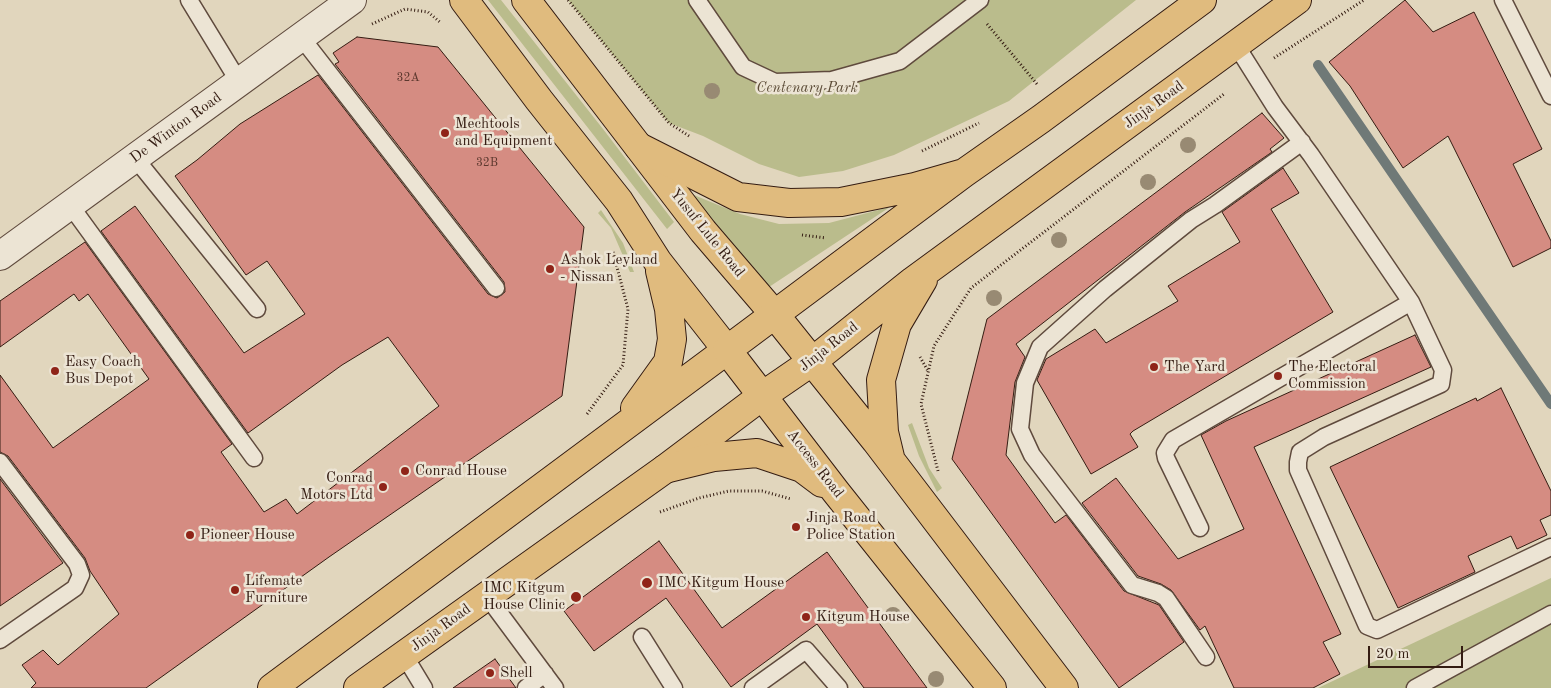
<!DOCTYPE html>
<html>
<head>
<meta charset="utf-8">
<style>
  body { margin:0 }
  #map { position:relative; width:1551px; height:688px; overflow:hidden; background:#e1d6bd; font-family:"Old Standard TT",serif }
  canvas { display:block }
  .scale { position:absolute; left:1368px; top:646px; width:95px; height:22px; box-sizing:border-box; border:2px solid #341c12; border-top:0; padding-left:6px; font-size:15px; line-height:18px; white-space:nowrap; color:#341c12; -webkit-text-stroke:4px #ece4d4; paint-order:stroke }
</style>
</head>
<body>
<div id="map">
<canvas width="1551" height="688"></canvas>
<div class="scale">20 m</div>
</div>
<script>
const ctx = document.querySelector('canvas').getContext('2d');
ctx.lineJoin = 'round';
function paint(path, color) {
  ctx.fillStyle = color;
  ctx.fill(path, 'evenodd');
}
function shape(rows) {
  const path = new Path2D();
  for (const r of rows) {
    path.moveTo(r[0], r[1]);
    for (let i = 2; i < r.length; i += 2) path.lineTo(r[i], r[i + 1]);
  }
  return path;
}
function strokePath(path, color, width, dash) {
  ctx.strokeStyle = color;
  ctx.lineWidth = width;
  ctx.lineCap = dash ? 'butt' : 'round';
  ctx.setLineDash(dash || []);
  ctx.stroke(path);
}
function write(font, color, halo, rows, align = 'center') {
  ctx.font = font + ' "Old Standard TT",serif';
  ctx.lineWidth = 5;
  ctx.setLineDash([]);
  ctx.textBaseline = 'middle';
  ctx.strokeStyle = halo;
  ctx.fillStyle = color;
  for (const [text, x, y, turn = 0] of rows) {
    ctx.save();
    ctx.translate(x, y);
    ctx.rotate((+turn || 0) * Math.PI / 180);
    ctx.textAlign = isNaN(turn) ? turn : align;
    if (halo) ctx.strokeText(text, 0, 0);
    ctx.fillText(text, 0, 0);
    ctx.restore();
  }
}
paint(shape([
  [488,0,501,0,603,129,674,222,667,229],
  [568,0,1136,0,1009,101,894,155,843,171,799,177,759,164,703,136,669,123],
  [689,193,740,214,779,224,829,223,890,207,769,287],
  [601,210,623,243,634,272,630,272,611,228,598,213],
  [912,423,929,468,942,488,937,492,919,456,908,425],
  [1551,578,1551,688,1318,688]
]), '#babc8c');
strokePath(shape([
  [1318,65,1551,404]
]), '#6f7977', 10);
const building = shape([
  [1405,0,1433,32,1474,12,1542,149,1513,164,1551,241,1551,248,1513,267,1448,136,1403,168,1350,86,1329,62,1405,0],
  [357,37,438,47,584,227,562,396,329,557,146,688,31,688,36,683,22,665,43,650,58,665,119,614,90,571,85,558,8,456,0,452,0,375,53,448,149,379,88,294,79,301,74,294,0,347,0,301,85,242,232,444,221,452,264,512,286,499,297,514,439,406,388,337,342,365,248,433,101,231,135,206,244,353,305,314,267,261,246,275,175,176,197,160,240,124,318,75,488,294,497,298,505,292,504,282,335,64,339,62,333,53,357,37],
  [1262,113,1284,138,1270,149,1272,152,1185,212,1016,344,1025,357,1015,382,1006,455,1055,523,1066,515,1124,591,1159,605,1184,642,1119,688,952,459,987,319,1262,113],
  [1283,168,1299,193,1271,209,1333,312,1133,431,1130,434,1138,447,1091,474,1037,380,1046,359,1095,329,1106,343,1178,301,1168,286,1240,242,1222,212,1283,168],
  [1415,335,1431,367,1254,447,1341,634,1323,642,1340,674,1313,688,1234,688,1205,626,1200,630,1171,590,1161,584,1138,576,1082,503,1116,478,1178,559,1244,529,1201,435,1226,421,1415,335],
  [1501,388,1551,491,1551,515,1540,520,1547,535,1517,549,1511,536,1468,556,1475,572,1398,608,1330,467,1476,398,1477,401,1501,388],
  [0,479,63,563,0,606,0,479],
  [659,541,722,628,827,552,927,688,864,688,817,624,731,687,666,598,594,651,564,611,659,541],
  [495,659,516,688,453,688,495,659]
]);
paint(building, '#d58c82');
strokePath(building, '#341c12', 1);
const lane = shape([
  [189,0,239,82],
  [697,0,743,67,775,82,832,80,900,61,980,0],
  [1503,0,1551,96],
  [301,37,496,288],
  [135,158,257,309],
  [70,205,254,458],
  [1411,302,1443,370,1441,384,1324,437,1300,452,1298,462,1298,470,1367,626,1377,630,1551,547],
  [0,462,77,564,81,575,75,588,0,640],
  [1200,528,1166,458,1165,453,1173,440,1411,302,1311,155,1275,107,1236,45],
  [486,595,555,688],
  [642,637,674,688],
  [404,655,424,688],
  [1206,657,1166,598,1158,593,1132,585,1032,455,1020,429,1025,383,1040,347,1105,289,1191,220,1215,205,1302,142],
  [526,688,545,674],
  [753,688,806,650,839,688],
  [1415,688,1551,614]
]);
const street = shape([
  [0,256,352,0]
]);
const primary = shape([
  [526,0,703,231,775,315],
  [635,408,668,362,672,339,669,309,660,271],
  [272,688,727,350,658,262,619,201,539,100,464,0],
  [358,688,665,469,762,396]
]);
const highway = shape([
  [639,147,738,197,789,203,841,202,915,187,964,173,1041,119,1202,0],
  [964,173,727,350,836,492,992,688],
  [775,315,876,441,1064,688],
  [762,396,813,361,913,281,1297,0],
  [890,457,884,432,881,380,897,324,923,280],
  [665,469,714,457,757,453,802,468,822,483]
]);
strokePath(lane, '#5f4a3d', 19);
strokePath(street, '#5f4a3d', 30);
strokePath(primary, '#341c12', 30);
strokePath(highway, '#341c12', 30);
strokePath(shape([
  [568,0,669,123,689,136],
  [372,24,405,9,428,12,441,23],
  [987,24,1037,84],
  [1274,58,1364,0],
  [922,151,979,123],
  [802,235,826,238],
  [920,357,928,371],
  [587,414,623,365,628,309,613,252],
  [938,471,921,404,934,346,971,288,1224,94],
  [660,512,699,498,729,491,762,491,791,499]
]), '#341c12', 3, [1, 2.5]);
strokePath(lane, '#ece4d4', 16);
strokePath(street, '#ece4d4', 28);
strokePath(primary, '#e0bb7e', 28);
strokePath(highway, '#e0bb7e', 28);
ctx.fillStyle = '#988a73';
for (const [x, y] of [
  [712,91],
  [1188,145],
  [1148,182],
  [1059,240],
  [994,298],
  [893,615],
  [936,679]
]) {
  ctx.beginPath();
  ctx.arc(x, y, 8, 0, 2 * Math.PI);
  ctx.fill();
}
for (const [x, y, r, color] of [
  [445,133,5,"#8f2418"],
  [550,269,5,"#8f2418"],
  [1154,367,5,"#8f2418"],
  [55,371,5,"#8f2418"],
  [1278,376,5,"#8f2418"],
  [405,471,5,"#8f2418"],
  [383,487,5,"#8f2418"],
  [796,527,5,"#8f2418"],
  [190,535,5,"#8f2418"],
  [647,583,6,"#8f2418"],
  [235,590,5,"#8f2418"],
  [576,597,6,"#8f2418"],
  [806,617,5,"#8f2418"],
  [490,673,5,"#8f2418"]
]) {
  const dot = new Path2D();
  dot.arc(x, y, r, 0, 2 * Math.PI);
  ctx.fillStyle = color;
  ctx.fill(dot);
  strokePath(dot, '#ece4d4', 2);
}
write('12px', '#5c382e', null, [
  ["32A",408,78],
  ["32B",487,163]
]);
write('italic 15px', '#5c4c37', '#ece4d4', [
  ["Centenary Park",807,88]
]);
write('15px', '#341c12', '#ece4d4', [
  ["Jinja Road",1154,105,-36],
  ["De Winton Road",176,128,-36],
  ["Yusuf Lule Road",707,233,51],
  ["Jinja Road",829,347,-38],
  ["Access Road",815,464,52],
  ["Jinja Road",441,628,-36]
]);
write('15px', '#341c12', '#ece4d4', [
  ["Mechtools",455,124],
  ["and Equipment",455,141],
  ["Ashok Leyland",560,260],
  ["- Nissan",560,277],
  ["Easy Coach",65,362],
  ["Bus Depot",65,379],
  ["The Yard",1164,367],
  ["The Electoral",1288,367],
  ["Commission",1288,384],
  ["Conrad House",415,471],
  ["Conrad",373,478,"right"],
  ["Motors Ltd",373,495,"right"],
  ["Jinja Road",806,518],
  ["Police Station",806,535],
  ["Pioneer House",200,535],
  ["Lifemate",245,581],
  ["Furniture",245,598],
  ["IMC Kitgum House",658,583],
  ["IMC Kitgum",565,588,"right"],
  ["House Clinic",565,605,"right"],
  ["Kitgum House",816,617],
  ["Shell",500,673]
], 'left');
</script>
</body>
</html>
